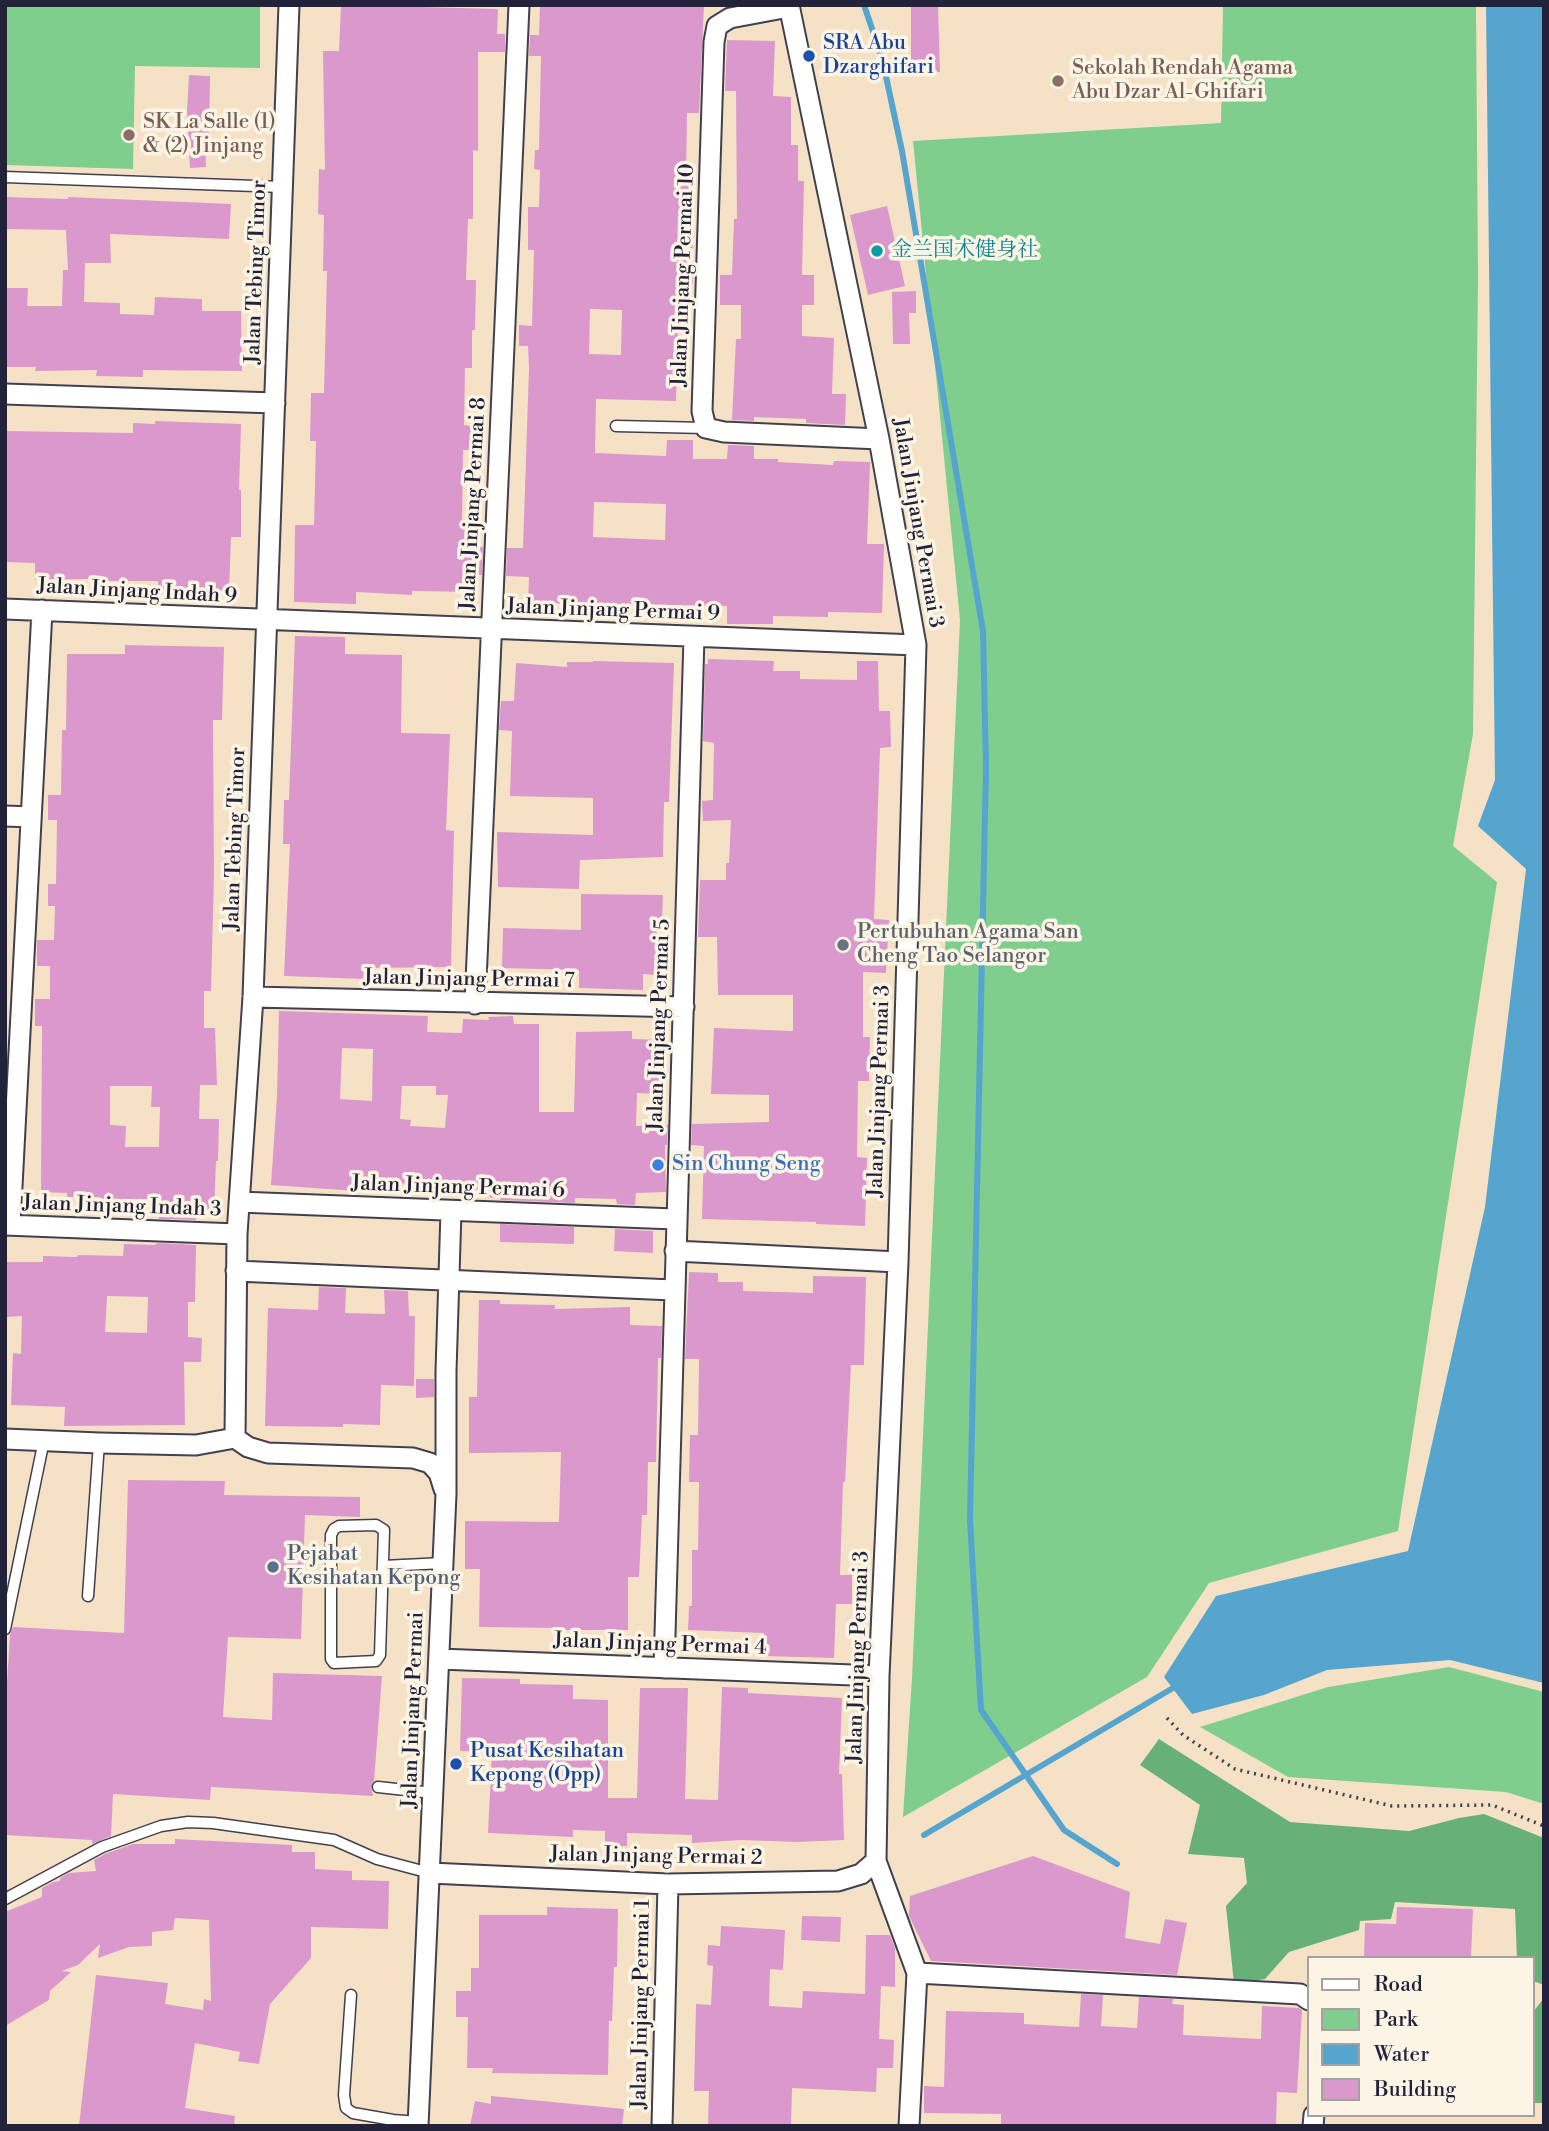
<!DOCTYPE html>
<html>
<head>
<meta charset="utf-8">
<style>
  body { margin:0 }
  #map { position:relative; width:1549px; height:2131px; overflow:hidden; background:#f5e2c6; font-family:"Libre Bodoni",serif }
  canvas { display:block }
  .frame { position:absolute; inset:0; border:7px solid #22223b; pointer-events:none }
  .legend { position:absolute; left:1307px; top:1956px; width:228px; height:161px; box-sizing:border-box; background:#fcf5e5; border:2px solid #a5a1a1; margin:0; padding:9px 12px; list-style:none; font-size:21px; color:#22223b }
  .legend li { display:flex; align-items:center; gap:14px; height:35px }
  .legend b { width:35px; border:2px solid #a5a1a1 }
</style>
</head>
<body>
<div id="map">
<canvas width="1549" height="2131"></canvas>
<div class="frame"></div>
<ul class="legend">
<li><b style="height:9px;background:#fff"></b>Road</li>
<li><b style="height:19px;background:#7fce8e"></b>Park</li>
<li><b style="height:19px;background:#55a5cf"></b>Water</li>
<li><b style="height:19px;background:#db98cd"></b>Building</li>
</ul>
</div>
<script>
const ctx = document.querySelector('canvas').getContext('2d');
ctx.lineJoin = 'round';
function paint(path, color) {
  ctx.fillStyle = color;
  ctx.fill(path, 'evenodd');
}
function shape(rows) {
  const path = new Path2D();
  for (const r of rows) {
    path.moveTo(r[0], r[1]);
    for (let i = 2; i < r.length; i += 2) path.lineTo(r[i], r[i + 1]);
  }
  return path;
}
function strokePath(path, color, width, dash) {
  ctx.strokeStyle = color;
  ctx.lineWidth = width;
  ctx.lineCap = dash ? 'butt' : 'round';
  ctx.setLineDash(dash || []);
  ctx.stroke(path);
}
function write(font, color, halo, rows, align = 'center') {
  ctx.font = font + ' "Libre Bodoni","Noto Serif SC",serif';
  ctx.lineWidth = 7;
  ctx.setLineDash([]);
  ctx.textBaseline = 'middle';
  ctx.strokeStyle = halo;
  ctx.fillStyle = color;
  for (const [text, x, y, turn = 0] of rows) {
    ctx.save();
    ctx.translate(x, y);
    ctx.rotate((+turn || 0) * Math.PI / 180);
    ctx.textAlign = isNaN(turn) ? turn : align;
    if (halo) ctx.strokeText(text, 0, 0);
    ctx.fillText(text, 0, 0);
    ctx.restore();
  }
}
paint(shape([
  [5,5,260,5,260,68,135,66,133,169,5,165],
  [1223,5,1476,5,1478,278,1473,734,1453,846,1497,882,1398,1531,1209,1583,1147,1677,903,1817,912,1678,960,620,913,141,1221,123],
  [1449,1667,1544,1692,1544,1804,1506,1792,1288,1777,1200,1727,1328,1687]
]), '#7fce8e');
paint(shape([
  [1159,1739,1290,1822,1409,1831,1459,1818,1484,1814,1544,1838,1544,1985,1533,1981,1533,1958,1517,1958,1515,1909,1395,1902,1391,1919,1360,1921,1359,1930,1289,1952,1265,1979,1234,1984,1226,1906,1247,1883,1244,1858,1188,1854,1200,1805,1140,1765],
  [1544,1998,1544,2103,1533,2103,1533,2012]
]), '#67b179');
paint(shape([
  [1486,5,1544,5,1544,1683,1450,1660,1327,1670,1264,1695,1192,1714,1164,1677,1216,1596,1408,1551,1485,1207,1526,869,1478,826,1495,780]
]), '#55a5cf');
strokePath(shape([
  [864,5,882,58,902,151,983,631,986,768,970,1520,981,1710,1064,1830,1117,1864],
  [924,1835,1173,1688]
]), '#55a5cf', 6);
paint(shape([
  [341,5,498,9,497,34,505,34,505,52,478,52,478,151,473,150,473,219,468,219,466,280,476,280,475,330,472,330,472,368,465,368,464,425,471,426,470,450,463,450,462,522,478,522,477,547,483,547,482,575,477,575,477,592,412,591,412,595,356,592,356,604,294,602,295,525,314,525,316,441,310,441,311,393,324,393,327,271,323,271,324,215,318,214,319,169,325,170,323,51,339,51],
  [540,5,704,5,699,113,687,113,686,184,692,184,693,284,686,284,686,327,678,327,676,401,596,399,595,453,666,456,667,440,693,440,693,459,727,459,728,445,731,445,754,446,754,459,778,459,778,462,833,465,834,461,870,462,867,544,884,544,882,613,828,612,828,617,773,616,773,624,727,624,727,606,528,603,529,577,506,576,507,548,523,548,529,369,528,346,519,346,519,325,532,326,534,250,528,250,528,207,539,207,540,170,534,169,535,150,539,150,541,56,529,56,530,35,539,35],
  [590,309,622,310,621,355,589,354],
  [594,502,666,504,665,540,593,537],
  [911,5,938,5,940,72,911,73],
  [727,40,775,41,773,96,791,97,791,145,798,145,798,181,804,181,802,275,814,275,814,305,802,305,802,336,834,338,832,394,846,394,845,425,806,423,806,419,754,417,754,421,732,420,736,339,741,339,741,305,720,305,720,275,732,275,734,219,737,219,736,91,725,91],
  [189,75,210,76,209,142,205,142,206,167,190,168,187,112],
  [5,197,68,199,68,197,231,204,229,239,110,234,111,263,85,263,84,302,120,303,120,314,154,315,155,297,202,299,202,311,241,311,242,371,143,370,143,377,96,376,97,370,35,371,36,367,5,367,5,288,28,288,27,306,62,306,63,270,68,270,66,230,5,229],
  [887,206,905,286,868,295,850,215],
  [916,291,916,313,909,313,910,344,893,344,892,292],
  [155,421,241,424,239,490,241,490,241,537,231,537,229,591,158,589,158,581,91,581,91,579,35,580,35,563,5,562,5,431,133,433,133,423,155,424],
  [295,636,345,637,345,654,402,655,401,733,450,734,446,830,454,831,451,967,366,968,365,979,284,976,290,844,283,844,284,800,289,800],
  [125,645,224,647,222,720,213,720,214,876,211,991,204,991,204,1028,215,1028,217,1085,200,1085,199,1119,219,1119,218,1161,216,1161,214,1215,196,1215,196,1220,159,1219,159,1199,124,1199,124,1202,100,1202,100,1197,67,1197,67,1193,41,1192,42,1026,35,1026,35,999,50,999,50,966,37,966,37,940,54,940,55,906,48,906,48,884,56,884,57,820,48,820,48,795,61,795,62,730,66,730,67,654,125,654],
  [110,1086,152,1086,151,1107,160,1107,159,1147,125,1147,126,1126,110,1125],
  [708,659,774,661,773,671,800,671,800,679,857,680,857,661,878,661,879,711,890,711,891,747,880,748,874,919,889,920,886,973,863,972,863,1037,870,1037,869,1081,858,1081,857,1157,867,1158,865,1226,816,1224,816,1222,702,1219,704,1146,691,1145,692,1124,769,1122,769,1095,711,1094,714,1028,793,1031,793,995,718,995,717,937,698,937,700,880,726,880,726,863,729,863,731,820,703,821,702,801,713,800,714,743,703,741,705,664,708,664],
  [593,661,674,663,669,802,664,802,663,857,580,860,579,889,498,887,497,832,593,835,593,798,510,796,512,731,499,730,501,701,514,701,516,663,567,667,567,662,593,662],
  [581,894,663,895,662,918,657,918,655,975,643,974,643,990,579,988,579,970,502,968,503,928,581,930],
  [279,1011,428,1016,427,1032,462,1033,463,1019,489,1020,488,1017,513,1016,514,1024,539,1024,539,1112,574,1112,576,1032,632,1031,632,1039,661,1040,660,1094,637,1093,636,1126,668,1125,667,1145,665,1145,666,1192,636,1193,635,1205,617,1204,616,1199,575,1198,575,1203,500,1200,501,1198,483,1197,483,1190,385,1182,385,1193,271,1185,277,1096],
  [342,1048,373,1049,372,1101,340,1099],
  [402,1086,436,1086,436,1095,448,1095,445,1128,410,1126,411,1120,400,1119],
  [500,1224,574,1227,574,1244,500,1242],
  [615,1229,653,1231,653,1253,614,1251],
  [158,1243,196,1245,195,1302,188,1302,188,1337,202,1338,201,1362,184,1362,185,1425,64,1426,65,1407,11,1405,13,1353,21,1354,22,1316,5,1317,5,1262,43,1262,43,1256,77,1257,78,1255,123,1256,124,1244,154,1245],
  [107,1296,148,1297,147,1333,105,1332],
  [689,1272,718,1273,718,1282,743,1282,743,1291,813,1293,813,1276,866,1277,864,1365,851,1365,845,1482,843,1482,840,1575,852,1575,852,1604,836,1604,834,1658,763,1656,764,1633,688,1630,689,1606,692,1606,692,1550,698,1550,699,1482,689,1482,690,1435,698,1435,699,1359,685,1359],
  [319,1287,346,1288,345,1313,385,1314,384,1290,408,1291,409,1316,415,1316,414,1386,381,1385,380,1425,343,1424,343,1427,265,1426,268,1308,318,1310],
  [479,1300,500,1300,500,1304,555,1305,555,1309,630,1307,630,1325,662,1326,661,1358,658,1358,656,1462,648,1462,647,1515,642,1515,639,1577,628,1577,628,1630,558,1630,558,1628,479,1627,480,1569,465,1569,465,1521,559,1522,561,1452,469,1453,469,1397,477,1397],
  [416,1379,434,1379,434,1397,416,1398],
  [128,1480,225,1481,224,1495,360,1497,360,1517,305,1515,301,1639,228,1637,223,1717,272,1720,273,1673,382,1676,374,1781,371,1787,373,1796,211,1787,210,1800,113,1794,111,1836,92,1844,92,1840,5,1835,5,1714,10,1635,13,1627,124,1633],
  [462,1678,520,1679,520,1684,573,1685,573,1699,608,1700,608,1798,637,1798,640,1688,688,1688,685,1799,718,1800,722,1687,748,1688,748,1693,842,1698,839,1774,842,1774,844,1840,797,1842,742,1840,692,1843,692,1835,627,1833,627,1846,605,1846,605,1831,573,1830,573,1837,488,1833,492,1752,460,1751],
  [175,1839,292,1845,292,1852,315,1852,315,1869,352,1871,352,1880,389,1881,388,1929,311,1927,311,1958,270,2004,259,2064,238,2061,240,2052,195,2043,185,2108,235,2116,234,2126,79,2126,96,1975,168,1983,165,2004,203,2010,204,1999,211,2001,209,1920,175,1918,173,1930,152,1932,152,1946,129,1947,98,1958,100,1944,78,1965,62,1971,71,1972,50,1991,49,2000,5,2026,5,1912,42,1897,42,1888,53,1882,60,1881,60,1878,69,1873,96,1871,94,1860,105,1854,133,1844,175,1844],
  [1033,1856,1130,1892,1125,1938,1160,1944,1165,1919,1187,1923,1177,1975,931,1961,909,1916,910,1896],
  [547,1907,618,1909,617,1967,614,1967,612,2021,609,2021,608,2075,492,2073,493,2068,467,2068,468,2017,456,2017,456,1991,471,1991,471,1968,479,1968,479,1915,547,1915],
  [1397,1907,1473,1909,1471,1958,1364,1958,1365,1923,1396,1924],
  [802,1916,841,1917,840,1942,801,1940],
  [721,1926,785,1930,783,1970,770,1969,769,2006,802,2008,803,1991,865,1994,866,1935,890,1935,895,1948,895,1987,881,1986,879,2039,894,2040,893,2068,877,2068,876,2092,792,2088,791,2126,708,2126,709,2091,694,2091,696,2004,711,2005,713,1966,707,1965,708,1945,720,1946],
  [1081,1994,1103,1995,1101,2026,1137,2028,1139,1997,1173,1999,1172,2004,1184,2005,1183,2035,1261,2039,1262,2006,1299,2008,1302,2010,1297,2093,1277,2092,1276,2126,1001,2126,1001,2114,924,2113,924,2086,944,2087,946,2011,1024,2013,1024,2024,1079,2027],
  [491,2096,624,2109,622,2126,470,2126,475,2101,491,2104]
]), '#db98cd');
const service = shape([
  [5,177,283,187],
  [616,426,706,428],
  [339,1526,376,1525,384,1530,380,1655,376,1661,334,1663,331,1659,331,1535,334,1529,339,1526],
  [383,1566,443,1563],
  [88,1596,99,1443],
  [5,1629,44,1440],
  [378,1787,433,1793],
  [5,1899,102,1847,161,1826,188,1822,213,1823,334,1840,377,1859,430,1873],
  [351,1995,344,2095,346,2108,353,2113,393,2120,418,2122]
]);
const minor = shape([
  [789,5,879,439,916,645,898,1262,879,1676,876,1861,917,1973,909,2126],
  [789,7,730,18,717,26,714,42,702,411,706,428,724,432,879,439],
  [5,394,275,403],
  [5,609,916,645],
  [5,816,31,817],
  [253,997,684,1007],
  [475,1004,519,5],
  [239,1202,675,1219],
  [5,1225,237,1234],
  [10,1225,42,610],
  [675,1251,898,1262],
  [236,1271,673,1290],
  [235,1438,237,1234,253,997,289,5],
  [235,1438,248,1447,268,1453,413,1458,430,1463,439,1473,444,1489],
  [5,1439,99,1443,196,1445,235,1438],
  [439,1659,879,1676],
  [664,1668,694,637],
  [430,1873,668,1884,838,1881,861,1874,876,1861],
  [917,1973,1300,1994,1309,2000],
  [418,2126,446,1494,446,1371,451,1211],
  [662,2126,668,1884],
  [1313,2126,1314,2115]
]);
strokePath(service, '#423f50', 13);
strokePath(minor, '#423f50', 23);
strokePath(shape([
  [1167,1718,1183,1735,1235,1769,1392,1806,1492,1805,1544,1826]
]), '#423f50', 3.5, [2, 5]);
strokePath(service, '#fff', 10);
strokePath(minor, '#fff', 19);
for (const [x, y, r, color] of [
  [809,56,7,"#1a4fb4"],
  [1058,81,7,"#8d6e63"],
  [129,135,7,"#8d6e63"],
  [877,251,7,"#0f9aa8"],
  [843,945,7,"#6b7280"],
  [658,1165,7,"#3f7fe0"],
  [273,1567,7,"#5c6f8a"],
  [456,1764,7,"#1a4fb4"]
]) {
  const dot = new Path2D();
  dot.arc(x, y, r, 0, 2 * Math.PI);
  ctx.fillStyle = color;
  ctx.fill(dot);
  strokePath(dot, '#fcf5e5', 2.5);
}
write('21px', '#164399', '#fcf5e5', [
  ["SRA Abu",823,44],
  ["Dzarghifari",823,68],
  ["Pusat Kesihatan",470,1752],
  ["Kepong (Opp)",470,1776]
], 'left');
write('21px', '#785e54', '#fcf5e5', [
  ["Sekolah Rendah Agama",1072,69],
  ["Abu Dzar Al-Ghifari",1072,93],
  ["SK La Salle (1)",143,123],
  ["& (2) Jinjang",143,147]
], 'left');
write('21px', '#0d838f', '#fcf5e5', [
  ["金兰国术健身社",891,251]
], 'left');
write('21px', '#22223b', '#fcf5e5', [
  ["Jalan Tebing Timor",257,272,-88],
  ["Jalan Jinjang Permai 10",684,275,-88],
  ["Jalan Jinjang Permai 8",474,504,-87],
  ["Jalan Jinjang Permai 3",917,523,80],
  ["Jalan Jinjang Indah 9",137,592,3],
  ["Jalan Jinjang Permai 9",613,611,2],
  ["Jalan Tebing Timor",236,839,-88],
  ["Jalan Jinjang Permai 7",469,980,1],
  ["Jalan Jinjang Permai 5",660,1025,-88],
  ["Jalan Jinjang Permai 3",880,1091,-88],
  ["Jalan Jinjang Permai 6",458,1188,2],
  ["Jalan Jinjang Indah 3",122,1207,2],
  ["Jalan Jinjang Permai 4",660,1645,2],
  ["Jalan Jinjang Permai 3",859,1657,-88],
  ["Jalan Jinjang Permai",414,1710,-88],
  ["Jalan Jinjang Permai 2",656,1857,1],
  ["Jalan Jinjang Permai 1",642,2004,-89]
]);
write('21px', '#5b616d', '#fcf5e5', [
  ["Pertubuhan Agama San",857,933],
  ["Cheng Tao Selangor",857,957]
], 'left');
write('21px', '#366cbe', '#fcf5e5', [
  ["Sin Chung Seng",672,1165]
], 'left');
write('21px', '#4e5e75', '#fcf5e5', [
  ["Pejabat",287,1555],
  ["Kesihatan Kepong",287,1579]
], 'left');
</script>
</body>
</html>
